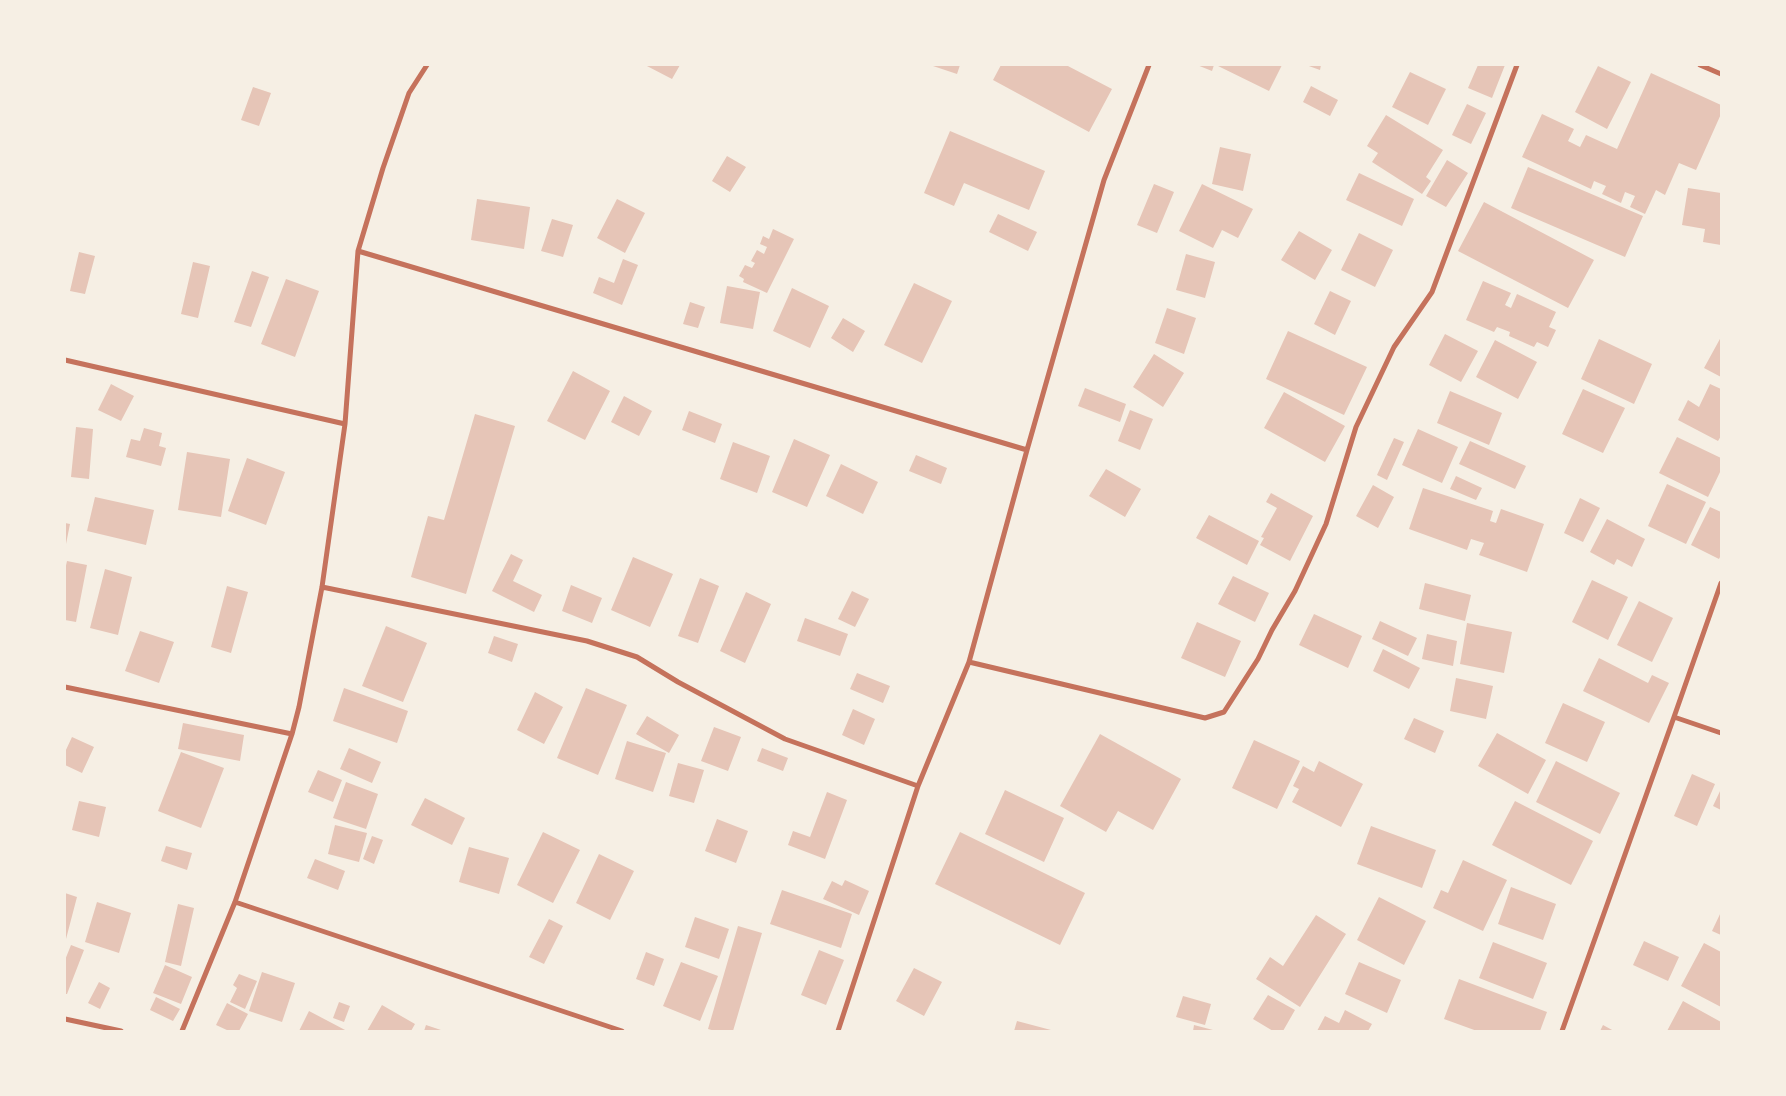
<!DOCTYPE html>
<html>
<head>
<meta charset="utf-8">
<style>
  body { margin:0 }
  #map { position:relative; width:1786px; height:1096px; overflow:hidden; background:#f6efe4; font-family:Barlow,sans-serif }
  canvas { display:block }
  .frame { position:absolute; inset:0; border:66px solid #f6efe4; pointer-events:none }
</style>
</head>
<body>
<div id="map">
<canvas width="1786" height="1096"></canvas>
<div class="frame"></div>
</div>
<script>
const ctx = document.querySelector('canvas').getContext('2d');
ctx.lineJoin = 'round';
function paint(path, color) {
  ctx.fillStyle = color;
  ctx.fill(path, 'evenodd');
}
function shape(rows) {
  const path = new Path2D();
  for (const r of rows) {
    path.moveTo(r[0], r[1]);
    for (let i = 2; i < r.length; i += 2) path.lineTo(r[i], r[i + 1]);
  }
  return path;
}
function strokePath(path, color, width, dash) {
  ctx.strokeStyle = color;
  ctx.lineWidth = width;
  ctx.lineCap = dash ? 'butt' : 'round';
  ctx.setLineDash(dash || []);
  ctx.stroke(path);
}
paint(shape([
  [645,65,680,65,672,79],
  [930,65,960,65,957,74],
  [1001,65,1066,65,1112,89,1089,132,993,80],
  [1197,65,1214,65,1212,71],
  [1216,65,1282,65,1269,91],
  [1306,65,1321,65,1320,70],
  [1478,65,1505,65,1492,98,1468,88],
  [1598,66,1631,82,1607,129,1575,112],
  [1410,72,1446,89,1428,125,1392,107],
  [1651,73,1721,105,1721,114,1696,170,1679,163,1665,195,1656,190,1645,214,1630,207,1635,196,1625,192,1621,203,1602,194,1606,186,1594,181,1591,189,1522,157,1542,114,1574,129,1568,141,1580,147,1586,135,1617,149],
  [1311,86,1338,100,1330,116,1303,102],
  [253,87,271,93,259,126,241,120],
  [1467,104,1486,113,1471,144,1452,135],
  [1386,115,1443,150,1426,177,1431,181,1422,194,1372,162,1378,153,1367,146],
  [950,131,1045,171,1029,210,964,183,954,206,924,193],
  [1220,147,1251,154,1243,191,1212,184],
  [727,156,746,167,730,192,712,181],
  [1447,160,1468,173,1446,207,1426,196],
  [1528,167,1643,216,1625,257,1511,208],
  [1359,173,1414,199,1402,226,1346,200],
  [1154,184,1174,192,1157,233,1137,225],
  [1202,184,1253,209,1238,238,1222,230,1213,248,1179,231],
  [1688,188,1721,193,1721,245,1703,242,1705,229,1682,225],
  [477,199,530,207,524,249,471,240],
  [617,199,645,213,625,253,597,238],
  [1484,202,1594,260,1568,308,1458,251],
  [998,214,1037,232,1028,251,989,232],
  [552,219,573,225,563,257,541,251],
  [773,229,794,239,767,293,743,282,744,279,739,276,745,265,752,268,755,263,751,261,757,250,764,254,767,247,760,244,763,236,769,239],
  [1299,231,1332,250,1315,280,1281,260],
  [1359,233,1393,250,1375,287,1341,270],
  [79,252,95,256,85,294,70,291],
  [1186,254,1215,262,1205,298,1176,290],
  [623,259,638,265,622,305,593,293,599,277,614,283],
  [193,262,210,266,198,318,181,314],
  [252,271,269,277,251,327,234,322],
  [286,279,319,291,295,357,261,344],
  [1483,281,1511,293,1505,305,1511,308,1517,294,1556,312,1549,327,1556,330,1548,347,1537,342,1534,347,1509,336,1510,332,1497,327,1494,332,1466,320],
  [914,283,952,301,922,363,884,345],
  [727,286,760,292,753,329,720,323],
  [792,288,829,306,810,348,773,331],
  [1330,291,1351,301,1335,335,1314,324],
  [690,302,705,307,698,328,683,324],
  [1167,308,1196,318,1184,354,1155,343],
  [843,318,865,331,853,352,831,338],
  [1288,331,1367,367,1344,415,1266,379],
  [1445,334,1478,351,1461,382,1429,365],
  [1721,337,1721,377,1704,368],
  [1599,339,1652,364,1634,404,1581,379],
  [1495,340,1537,362,1518,399,1476,377],
  [1154,354,1184,373,1163,407,1133,387],
  [573,371,610,391,585,440,547,421],
  [111,384,134,396,121,421,98,410],
  [1710,384,1721,389,1721,436,1718,441,1678,420,1688,400,1699,407],
  [1085,388,1126,404,1120,422,1078,406],
  [1583,389,1625,408,1603,453,1562,434],
  [1450,391,1502,413,1489,445,1437,423],
  [1284,392,1345,426,1325,462,1264,428],
  [624,396,652,411,639,436,611,422],
  [1130,410,1153,419,1140,450,1118,441],
  [689,411,722,424,715,443,682,430],
  [475,414,515,426,466,594,411,577,428,516,444,520],
  [76,427,93,429,89,479,71,477],
  [144,428,162,433,159,446,166,448,161,466,126,457,131,439,140,441],
  [1418,429,1458,447,1442,483,1402,465],
  [1677,437,1721,458,1721,470,1708,497,1659,473],
  [1394,438,1404,442,1387,480,1377,475],
  [794,439,830,455,807,507,772,492],
  [1470,441,1526,466,1515,489,1459,464],
  [733,442,770,456,757,493,720,479],
  [187,452,230,459,221,517,178,510],
  [916,455,947,468,941,484,909,471],
  [247,458,285,472,266,525,228,511],
  [841,464,878,482,863,514,826,496],
  [1106,469,1141,489,1125,517,1089,496],
  [1456,476,1482,488,1476,500,1450,489],
  [1667,484,1706,502,1686,544,1648,526],
  [1373,485,1394,497,1378,528,1356,516],
  [1423,488,1493,511,1490,521,1496,523,1501,509,1544,524,1527,572,1479,555,1484,543,1471,539,1467,550,1409,529],
  [1271,493,1313,516,1290,561,1260,545,1264,538,1261,537,1277,508,1266,502],
  [95,497,154,510,146,545,87,531],
  [1580,498,1600,508,1583,542,1564,533],
  [1710,507,1721,512,1721,555,1719,559,1691,545],
  [1209,515,1259,541,1247,565,1196,538],
  [1607,519,1645,539,1632,567,1617,559,1614,565,1590,552],
  [65,523,70,524,66,544,65,544],
  [511,554,523,560,513,581,542,595,534,612,492,591],
  [633,557,673,574,650,627,611,610],
  [67,561,87,565,76,622,65,620,65,570],
  [105,569,132,577,118,635,90,628],
  [1233,576,1269,593,1255,622,1218,604],
  [700,578,719,586,698,643,678,636],
  [1592,580,1628,597,1608,640,1572,622],
  [1425,583,1471,595,1465,621,1419,609],
  [571,585,602,598,592,623,562,611],
  [227,586,248,592,231,653,211,647],
  [852,591,869,599,855,627,838,619],
  [746,592,771,604,745,663,720,651],
  [1639,601,1673,618,1652,662,1617,645],
  [1314,614,1362,636,1348,668,1299,645],
  [805,618,848,634,840,656,797,641],
  [1380,621,1417,638,1408,656,1372,639],
  [1197,622,1241,641,1225,677,1181,658],
  [1467,623,1512,632,1504,673,1460,664],
  [386,626,427,643,403,702,362,686],
  [140,631,174,642,159,683,125,671],
  [1427,634,1457,641,1453,666,1422,659],
  [494,636,518,644,512,662,488,653],
  [1383,649,1420,668,1409,689,1373,671],
  [1599,658,1648,683,1652,675,1669,683,1649,723,1583,691],
  [857,673,890,686,883,703,850,689],
  [1456,678,1493,686,1486,719,1450,711],
  [344,688,408,711,397,743,333,721],
  [586,688,627,705,598,775,557,758],
  [535,692,563,707,544,744,517,730],
  [1563,703,1605,722,1587,762,1545,743],
  [853,709,875,719,864,745,842,735],
  [647,716,679,735,669,753,636,734],
  [1414,718,1444,731,1435,753,1404,739],
  [183,723,244,735,240,761,178,749],
  [714,727,741,737,728,771,701,761],
  [1497,733,1546,760,1528,794,1478,766],
  [1100,734,1181,779,1153,830,1118,811,1106,832,1060,806],
  [72,737,94,747,82,773,65,765,65,752],
  [1254,740,1300,761,1277,809,1232,788],
  [627,741,666,753,653,792,615,779],
  [349,748,381,762,372,783,340,769],
  [762,748,788,758,783,771,757,761],
  [181,752,224,768,201,828,158,811],
  [1319,761,1363,784,1341,827,1292,802,1299,789,1293,786,1303,766,1314,772],
  [1556,761,1620,793,1600,834,1536,802],
  [678,763,704,770,694,803,669,796],
  [318,770,342,780,333,802,308,792],
  [1692,774,1715,784,1697,826,1674,816],
  [346,782,378,794,366,829,333,818],
  [1721,789,1721,810,1713,806],
  [1005,790,1064,818,1044,862,985,834],
  [827,792,847,800,825,859,788,845,793,831,810,837],
  [425,798,465,818,452,845,411,825],
  [79,801,106,807,99,837,72,830],
  [1515,801,1593,841,1571,885,1492,845],
  [717,819,748,831,736,863,705,851],
  [335,825,367,833,359,862,328,854],
  [1371,826,1436,850,1422,888,1357,864],
  [543,832,580,850,553,903,517,885],
  [960,832,1085,893,1060,945,935,884],
  [372,836,383,840,374,864,363,859],
  [166,846,192,853,187,870,161,861],
  [469,847,509,858,499,894,459,882],
  [599,854,634,871,610,920,576,903],
  [315,859,345,871,338,890,307,878],
  [1463,860,1507,880,1483,931,1433,908,1441,890,1448,893],
  [845,880,869,891,859,915,823,899,832,881,842,886],
  [1511,887,1556,904,1543,940,1498,924],
  [782,890,852,914,841,948,770,924],
  [65,893,77,897,66,939,65,939],
  [1379,897,1426,921,1404,965,1357,940],
  [97,902,131,913,119,953,85,942],
  [178,904,194,908,181,966,165,962],
  [1721,912,1721,935,1712,931],
  [1316,915,1346,934,1300,1007,1256,979,1270,957,1283,966],
  [695,917,729,929,719,959,685,947],
  [549,919,563,926,544,964,529,957],
  [738,926,762,933,733,1031,715,1031,708,1029],
  [1644,941,1679,957,1668,981,1633,965],
  [1493,942,1547,963,1533,999,1479,978],
  [1704,943,1721,952,1721,1007,1681,986],
  [71,945,84,950,67,994,65,994,65,960],
  [819,950,844,960,826,1005,801,995],
  [646,952,664,959,654,986,636,979],
  [681,962,718,976,700,1021,663,1006],
  [1359,962,1401,980,1387,1013,1345,994],
  [165,965,192,977,181,1004,153,993],
  [914,968,942,982,924,1016,896,1001],
  [262,972,295,983,282,1022,249,1011],
  [239,974,257,981,245,1009,230,1002,237,988,233,985],
  [1459,979,1547,1012,1540,1031,1477,1031,1444,1019],
  [99,982,110,988,100,1009,88,1003],
  [1268,995,1295,1010,1283,1031,1273,1031,1253,1019],
  [1183,996,1211,1004,1205,1025,1176,1017],
  [156,997,180,1009,173,1021,150,1010],
  [1683,1001,1721,1022,1721,1031,1667,1031],
  [339,1002,350,1006,344,1022,333,1018],
  [227,1003,248,1014,239,1031,229,1031,216,1025],
  [382,1005,415,1024,411,1031,367,1031],
  [1345,1010,1372,1024,1368,1031,1317,1031,1325,1016,1339,1023],
  [309,1011,347,1031,299,1031],
  [1017,1021,1051,1030,1051,1031,1014,1031],
  [426,1025,444,1031,424,1031],
  [1194,1025,1213,1030,1213,1031,1193,1031],
  [1603,1025,1614,1031,1600,1031]
]), '#e6c5b7');
strokePath(shape([
  [1700,65,1721,74],
  [358,251,1027,450],
  [65,360,345,424],
  [322,587,587,641,637,657,678,682,785,739,918,786],
  [969,662,1205,718,1224,712,1258,659,1272,630,1295,591,1326,524,1356,427,1394,347,1432,292,1517,65],
  [65,687,292,734],
  [1674,717,1721,583],
  [235,902,622,1031],
  [65,1019,121,1031],
  [182,1031,235,902,292,734,299,707,322,587,345,424,358,251,383,168,409,93,427,65],
  [838,1031,918,786,969,662,1027,450,1104,180,1149,65],
  [1562,1031,1674,717,1721,733]
]), '#c5725c', 5);
</script>
</body>
</html>
